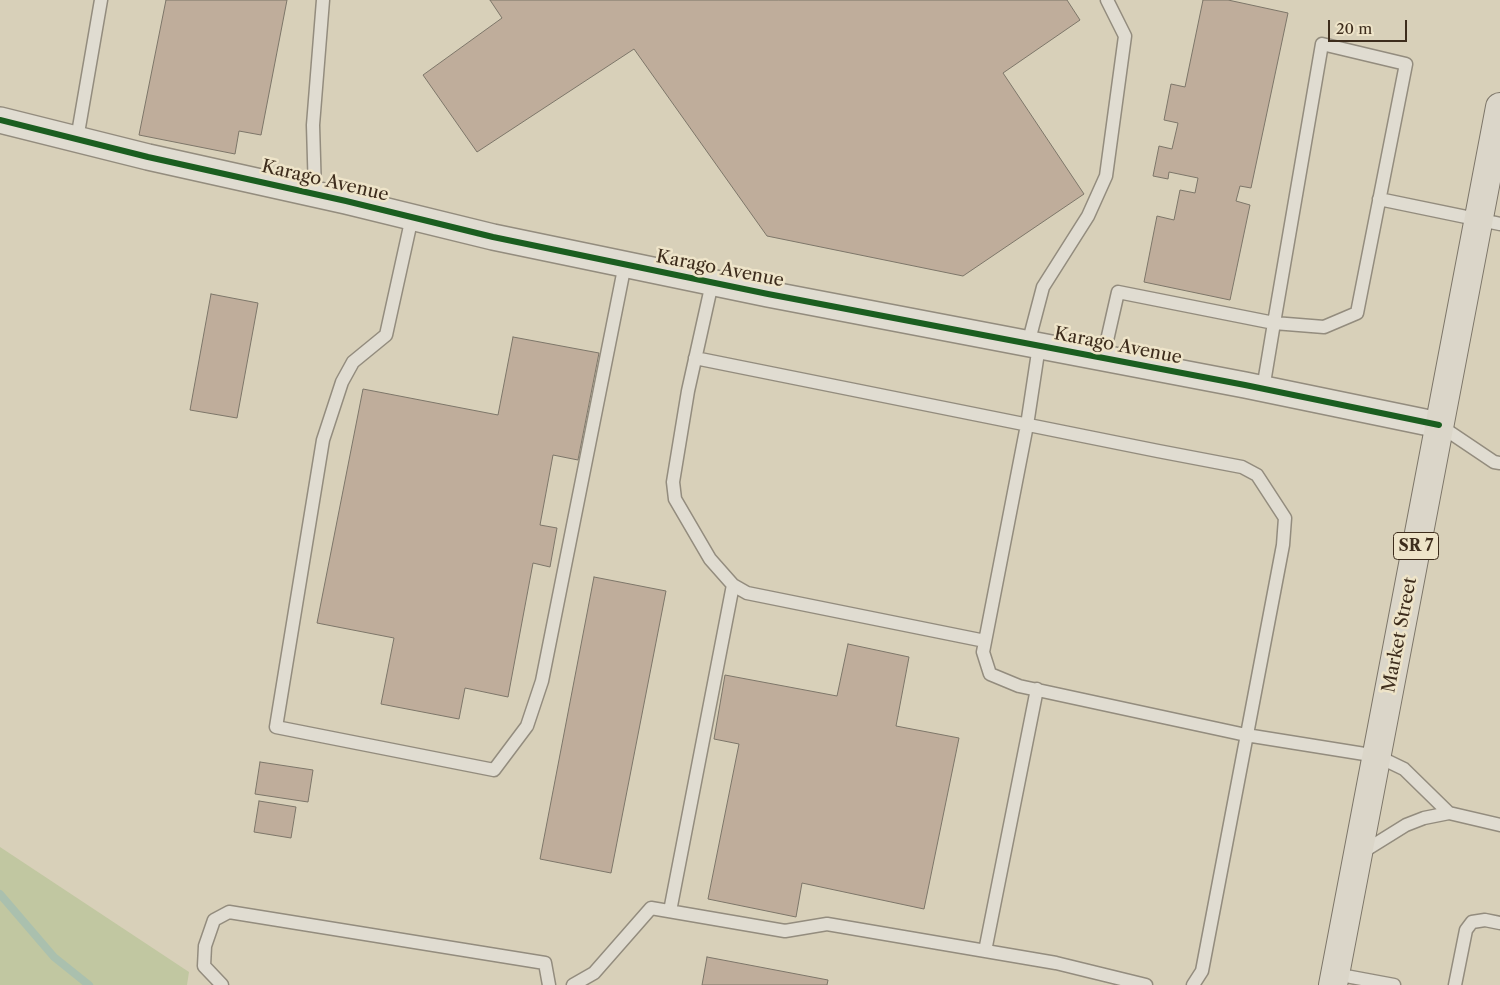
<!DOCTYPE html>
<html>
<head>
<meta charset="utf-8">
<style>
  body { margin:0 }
  #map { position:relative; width:1500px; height:985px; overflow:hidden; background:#d8d0b9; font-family:"Libre Caslon Text",serif }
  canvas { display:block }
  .scale { position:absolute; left:1328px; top:20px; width:79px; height:22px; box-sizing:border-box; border:2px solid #3d2c1c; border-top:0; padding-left:6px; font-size:15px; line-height:18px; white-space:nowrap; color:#3d2c1c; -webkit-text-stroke:4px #eee4c9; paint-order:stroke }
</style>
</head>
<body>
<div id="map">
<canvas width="1500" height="985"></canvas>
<div class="scale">20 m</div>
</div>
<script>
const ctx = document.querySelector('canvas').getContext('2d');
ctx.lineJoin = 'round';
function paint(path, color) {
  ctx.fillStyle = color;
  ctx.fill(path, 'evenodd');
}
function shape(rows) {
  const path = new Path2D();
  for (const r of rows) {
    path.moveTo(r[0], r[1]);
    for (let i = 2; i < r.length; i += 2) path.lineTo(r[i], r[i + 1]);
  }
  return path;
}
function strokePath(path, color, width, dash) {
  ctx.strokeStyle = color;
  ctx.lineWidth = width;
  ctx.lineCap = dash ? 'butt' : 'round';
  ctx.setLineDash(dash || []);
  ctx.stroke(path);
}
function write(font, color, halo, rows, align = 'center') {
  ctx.font = font + ' "Libre Caslon Text",serif';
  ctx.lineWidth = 5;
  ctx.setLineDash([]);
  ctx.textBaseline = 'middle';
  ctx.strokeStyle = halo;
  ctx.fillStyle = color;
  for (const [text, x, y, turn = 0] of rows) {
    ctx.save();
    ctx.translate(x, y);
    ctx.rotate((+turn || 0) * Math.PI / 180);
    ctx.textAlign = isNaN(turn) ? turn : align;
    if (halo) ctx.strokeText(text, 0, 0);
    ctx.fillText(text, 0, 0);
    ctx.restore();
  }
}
paint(shape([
  [0,847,189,972,187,985,0,985]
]), '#c1c7a1');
strokePath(shape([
  [0,894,54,957,89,985]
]), '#aac0ae', 8);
const building = shape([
  [166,0,287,0,261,135,239,131,235,154,139,135,166,0],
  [490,0,1067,0,1080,20,1003,73,1084,194,963,276,767,236,634,49,477,152,423,75,502,18,490,0],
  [1203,0,1228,0,1288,13,1251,188,1240,186,1236,201,1250,205,1230,300,1144,282,1157,216,1174,220,1180,190,1195,193,1198,178,1169,172,1168,179,1153,176,1159,146,1172,149,1178,123,1164,120,1171,84,1185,87,1203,0],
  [211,294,258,303,237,418,190,410,211,294],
  [513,337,599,353,578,460,553,455,540,525,557,528,550,567,533,563,508,697,465,688,459,719,381,704,394,638,317,623,363,389,498,415,513,337],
  [594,577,666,591,611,873,540,859,594,577],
  [848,644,909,657,896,726,959,738,924,909,802,883,796,917,708,899,739,744,714,739,725,675,837,696,848,644],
  [260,762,313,770,308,802,255,794,260,762],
  [259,801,296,807,291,838,254,832,259,801],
  [707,957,828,980,827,985,702,985,707,957]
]);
paint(building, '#bfad9b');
strokePath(building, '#7d7669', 1);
const service = shape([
  [77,139,101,0],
  [315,193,313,125,323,0],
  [1379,199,1500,224],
  [412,217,386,335,353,362,342,382,323,440,276,727,494,770,527,726,542,681,625,264],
  [712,283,688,391,673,482,675,499,710,559,733,585,747,593,985,641],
  [1028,344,1043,287,1088,216,1106,176,1125,36,1107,0],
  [1039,346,1027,425,983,652,990,674,1019,686,1246,735,1377,756,1404,769,1449,813],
  [695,358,1158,451,1242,467,1257,475,1285,518,1283,545,1202,971,1193,985],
  [1103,358,1118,292,1274,323,1324,327,1357,313,1406,64,1322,44,1274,323,1263,389],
  [1439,425,1494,462,1500,463],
  [1361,853,1406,825,1424,818,1449,813,1500,825],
  [670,911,733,585],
  [985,951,1037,689],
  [1335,974,1394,985],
  [222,985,204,966,205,946,214,920,229,912,545,963,549,985],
  [573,985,594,973,651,908,785,931,827,924,1056,963,1146,985],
  [1455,985,1466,930,1472,922,1485,920,1500,923]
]);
const minor = shape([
  [0,120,148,157,346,201,493,237,768,294,1245,385,1439,425]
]);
const primary = shape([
  [1333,985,1500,107]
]);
strokePath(service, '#938c7e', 15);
strokePath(minor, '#938c7e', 28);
strokePath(primary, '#7d7669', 30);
strokePath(service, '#e0dcd1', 12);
strokePath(minor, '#e0dcd1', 25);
strokePath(primary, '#dbd6c9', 28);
strokePath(shape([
  [0,120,148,157,346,201,493,237,768,294,1245,385,1439,425]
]), '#1b5e20', 6);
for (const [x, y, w] of [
  [1416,546,45]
]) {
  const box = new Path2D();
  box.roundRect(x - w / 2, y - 13.5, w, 27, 4);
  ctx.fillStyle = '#eee4c9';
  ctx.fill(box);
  strokePath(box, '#3d2c1c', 1);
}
write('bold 16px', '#3d2c1c', null, [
  ["SR 7",1416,546]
]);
write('18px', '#3d2c1c', '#eee4c9', [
  ["Karago Avenue",325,181,13],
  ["Karago Avenue",720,269,11],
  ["Karago Avenue",1118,346,11],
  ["Market Street",1400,635,-79]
]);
</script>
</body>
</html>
